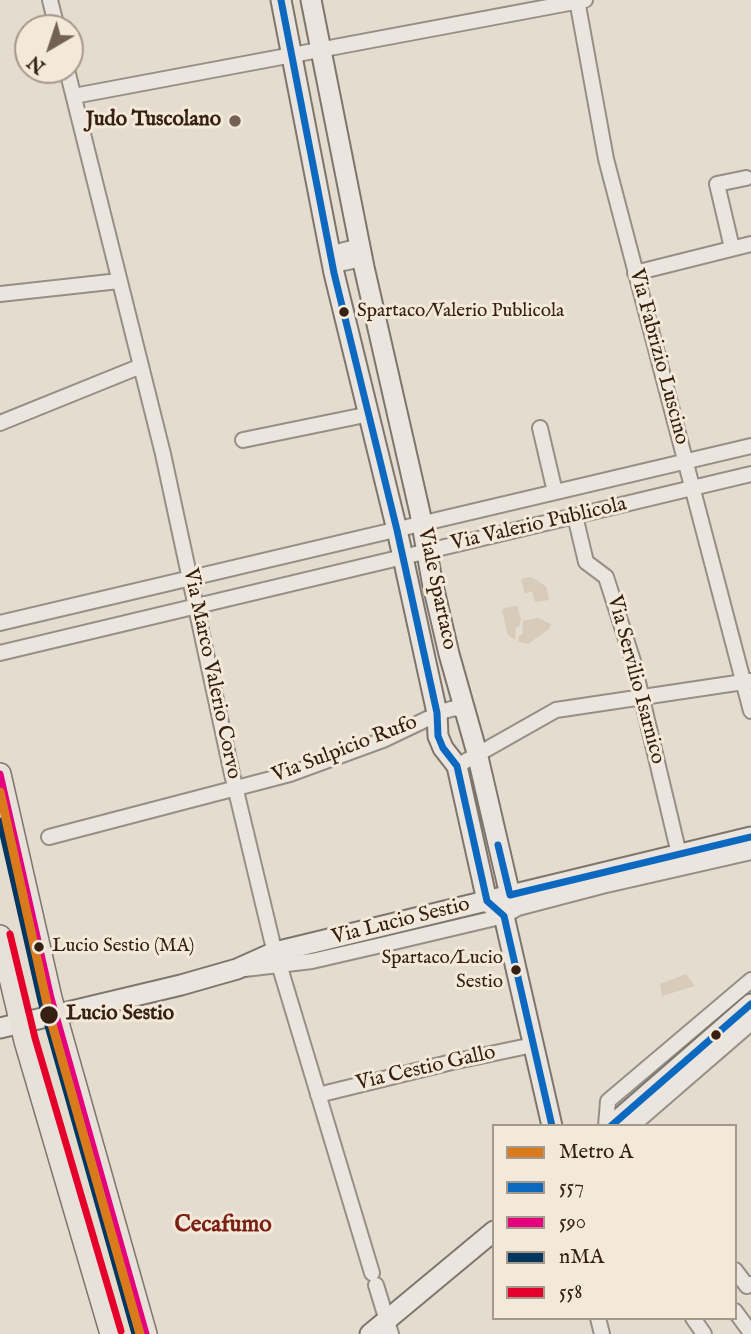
<!DOCTYPE html>
<html>
<head>
<meta charset="utf-8">
<style>
  body { margin:0 }
  #map { position:relative; width:751px; height:1334px; overflow:hidden; background:#e4dccf; font-family:"IM FELL English",serif }
  canvas { display:block }
  .legend { position:absolute; left:492px; top:1124px; width:245px; height:196px; box-sizing:border-box; background:#f3e9da; border:2px solid #a7998a; margin:0; padding:9px 12px; list-style:none; font-size:21px; color:#362011 }
  .legend li { display:flex; align-items:center; gap:14px; height:35px }
  .legend b { width:35px; border:2px solid #a7998a }
  .north { position:absolute; left:14px; top:14px; width:70px; height:70px; box-sizing:border-box; background:#f3e9da; border:2px solid #a7998a; border-radius:50%; rotate:219deg; font-size:19px; font-weight:700; line-height:28px; text-align:center; color:#362011 }
  .north::after { content:''; display:block; margin:auto; width:24px; height:32px; background:#736254; clip-path:polygon(50% 0,100% 100%,50% 72%,0 100%) }
</style>
</head>
<body>
<div id="map">
<canvas width="751" height="1334"></canvas>
<ul class="legend">
<li><b style="height:9px;background:#d97b1d"></b>Metro A</li>
<li><b style="height:9px;background:#0c69bf"></b>557</li>
<li><b style="height:9px;background:#e5007d"></b>590</li>
<li><b style="height:9px;background:#00365f"></b>nMA</li>
<li><b style="height:9px;background:#e4002b"></b>558</li>
</ul>
<div class="north">N</div>
</div>
<script>
const ctx = document.querySelector('canvas').getContext('2d');
ctx.lineJoin = 'round';
function paint(path, color) {
  ctx.fillStyle = color;
  ctx.fill(path, 'evenodd');
}
function shape(rows) {
  const path = new Path2D();
  for (const r of rows) {
    path.moveTo(r[0], r[1]);
    for (let i = 2; i < r.length; i += 2) path.lineTo(r[i], r[i + 1]);
  }
  return path;
}
function strokePath(path, color, width, dash) {
  ctx.strokeStyle = color;
  ctx.lineWidth = width;
  ctx.lineCap = dash ? 'butt' : 'round';
  ctx.setLineDash(dash || []);
  ctx.stroke(path);
}
function write(font, color, halo, rows, align = 'center') {
  ctx.font = font + ' "IM FELL English",serif';
  ctx.lineWidth = 6;
  ctx.setLineDash([]);
  ctx.textBaseline = 'middle';
  ctx.strokeStyle = halo;
  ctx.fillStyle = color;
  for (const [text, x, y, turn = 0] of rows) {
    ctx.save();
    ctx.translate(x, y);
    ctx.rotate((+turn || 0) * Math.PI / 180);
    ctx.textAlign = isNaN(turn) ? turn : align;
    if (halo) ctx.strokeText(text, 0, 0);
    ctx.fillText(text, 0, 0);
    ctx.restore();
  }
}
paint(shape([
  [531,577,546,586,549,600,535,602,532,591,525,594,521,579],
  [517,606,521,620,519,627,516,627,515,640,508,635,502,611,504,608],
  [538,618,551,624,549,629,528,644,518,642,519,635,522,635,523,621],
  [686,974,695,986,662,996,660,984]
]), '#d8cbb9');
const street = shape([
  [50,0,57,28],
  [577,0,606,159,751,711],
  [67,70,163,454,232,774,272,941,372,1273],
  [74,96,585,0],
  [732,248,717,184,746,178],
  [332,253,360,246],
  [334,265,363,259],
  [635,273,751,244],
  [0,294,119,281],
  [0,423,141,366],
  [540,428,555,492],
  [243,440,370,414],
  [575,516,586,562,606,577,633,661,679,854],
  [0,623,751,446],
  [0,653,751,474],
  [457,766,556,710,750,681],
  [49,837,290,774,383,740,444,711,455,708,466,712],
  [245,969,312,961,377,946,504,916,518,908,602,886,751,852],
  [318,1095,452,1062,533,1045],
  [606,1126,608,1101,751,980],
  [632,1126,751,1023],
  [735,1270,747,1286,751,1284],
  [376,1285,391,1334],
  [735,1311,751,1333],
  [598,1318,602,1334],
  [693,1318,704,1334]
]);
const secondary = shape([
  [281,0,334,273,397,530,437,713,438,736,443,748,457,766,487,901,504,916],
  [311,0,364,267,420,513,432,581,449,654,477,753,510,895,504,916,552,1126],
  [0,1028,181,985,237,969,275,952,751,837],
  [611,1126,751,1004],
  [370,1334,494,1231]
]);
const primary = shape([
  [0,774,51,998,146,1334],
  [0,936,25,1041,111,1334]
]);
strokePath(street, '#978f86', 18);
strokePath(secondary, '#7e766d', 23);
strokePath(primary, '#7e766d', 24);
strokePath(street, '#eae5df', 14);
strokePath(secondary, '#eae5df', 19);
strokePath(primary, '#e7e1da', 21);
strokePath(shape([
  [281,0,334,273,397,530,437,713,438,736,443,748,457,766,487,901,504,916,552,1126],
  [498,845,510,895,751,837],
  [611,1126,751,1004]
]), '#0c69bf', 7);
strokePath(shape([
  [0,774,51,998,146,1334]
]), '#e5007d', 7);
strokePath(shape([
  [0,821,41,1001,135,1334]
]), '#00365f', 7);
strokePath(shape([
  [10,934,35,1038,121,1331]
]), '#e4002b', 7);
strokePath(shape([
  [0,792,50,1017,140,1334]
]), '#d97b1d', 9);
for (const [x, y, r, color] of [
  [235,121,7,"#736254"],
  [344,312,6,"#362011"],
  [39,947,6,"#362011"],
  [516,970,6,"#362011"],
  [49,1015,10,"#362011"],
  [716,1035,6,"#362011"]
]) {
  const dot = new Path2D();
  dot.arc(x, y, r, 0, 2 * Math.PI);
  ctx.fillStyle = color;
  ctx.fill(dot);
  strokePath(dot, '#f3e9da', 2.5);
}
write('19px', '#362011', '#f3e9da', [
  ["Spartaco/Valerio Publicola",357,312],
  ["Lucio Sestio (MA)",52,947],
  ["Spartaco/Lucio",503,959,"right"],
  ["Sestio",503,983,"right"]
], 'left');
write('bold 21px', '#362011', '#f3e9da', [
  ["Judo Tuscolano",221,121]
], 'right');
write('21px', '#362011', '#f3e9da', [
  ["Via Fabrizio Luscino",658,357,75],
  ["Via Valerio Publicola",539,525,-13],
  ["Viale Spartaco",436,589,78],
  ["Via Marco Valerio Corvo",211,674,78],
  ["Via Servilio Isarnico",635,680,75],
  ["Via Sulpicio Rufo",345,750,-21],
  ["Via Lucio Sestio",401,922,-14],
  ["Via Cestio Gallo",426,1069,-13]
]);
write('bold 21px', '#362011', '#f3e9da', [
  ["Lucio Sestio",66,1015]
], 'left');
write('bold 23px', '#7a1f14', '#f3e9da', [
  ["Cecafumo",223,1226]
]);
</script>
</body>
</html>
